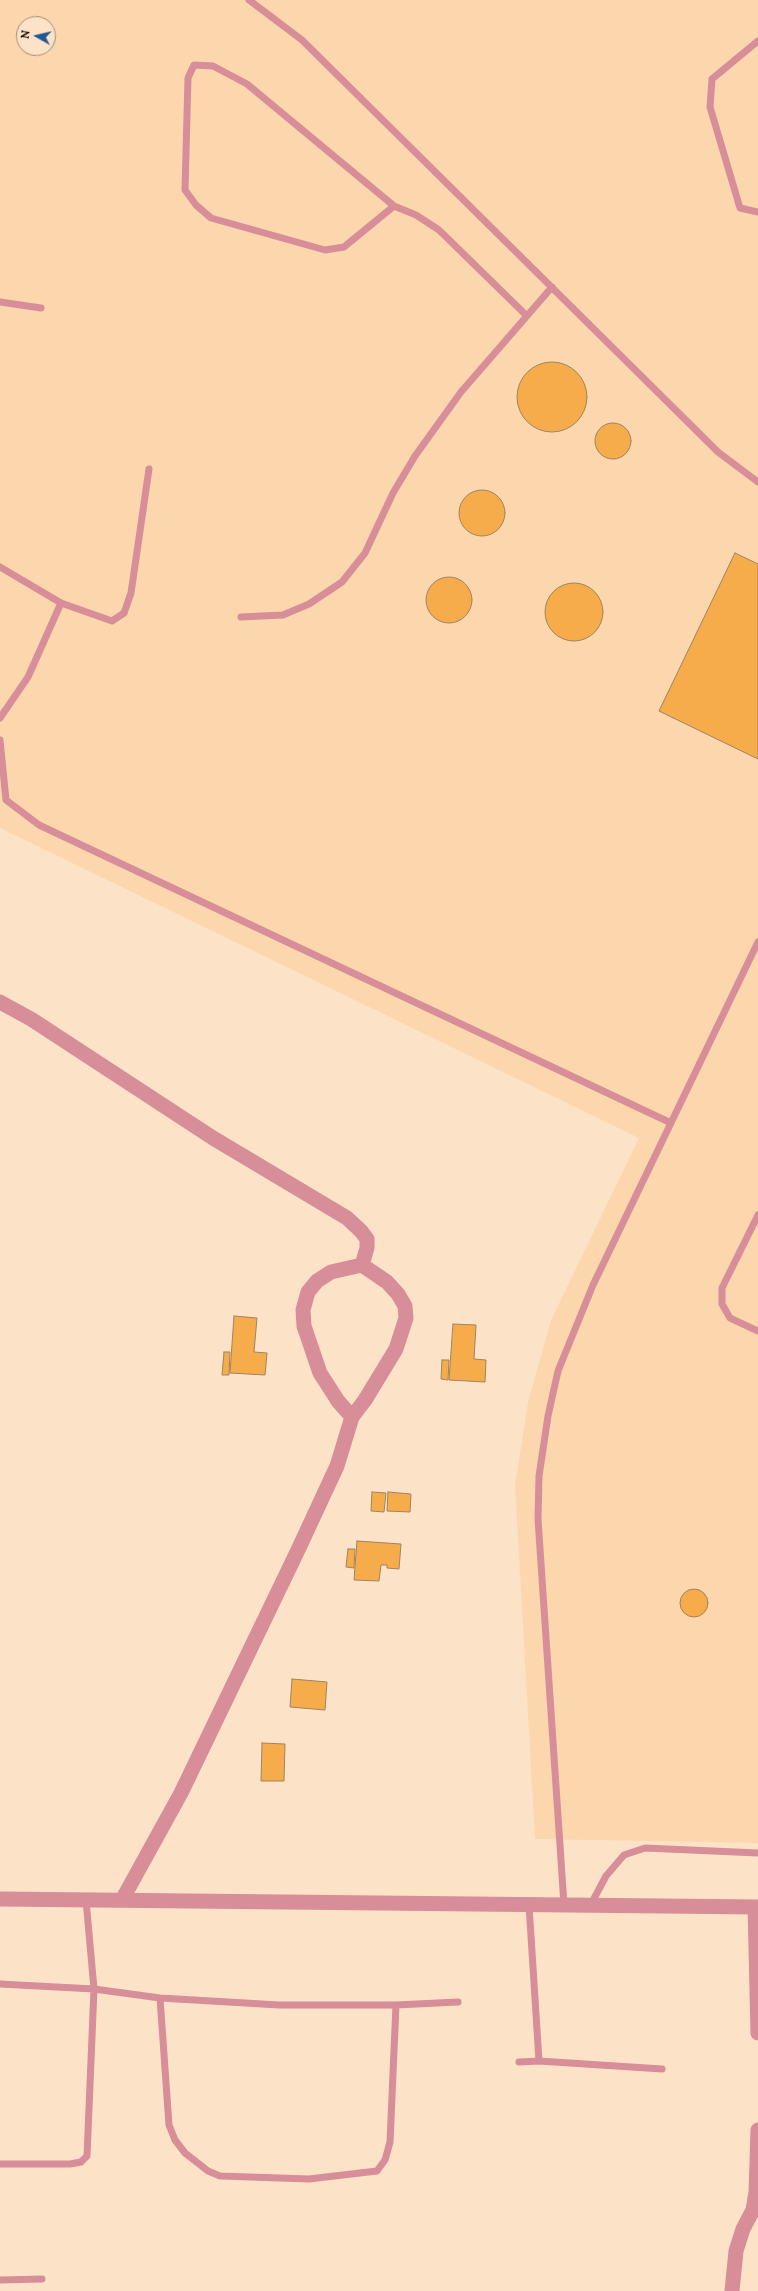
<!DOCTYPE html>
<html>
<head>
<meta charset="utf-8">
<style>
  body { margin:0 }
  #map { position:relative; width:758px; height:2291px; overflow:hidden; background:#fce3c8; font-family:Lora,serif }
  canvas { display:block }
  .north { position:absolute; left:16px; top:16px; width:40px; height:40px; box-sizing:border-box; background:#fce3c8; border:1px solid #a08d79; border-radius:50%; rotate:278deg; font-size:11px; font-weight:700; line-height:16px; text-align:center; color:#150b02 }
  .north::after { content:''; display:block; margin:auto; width:14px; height:18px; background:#1e5990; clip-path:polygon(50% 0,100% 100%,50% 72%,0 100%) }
</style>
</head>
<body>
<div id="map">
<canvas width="758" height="2291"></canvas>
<div class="north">N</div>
</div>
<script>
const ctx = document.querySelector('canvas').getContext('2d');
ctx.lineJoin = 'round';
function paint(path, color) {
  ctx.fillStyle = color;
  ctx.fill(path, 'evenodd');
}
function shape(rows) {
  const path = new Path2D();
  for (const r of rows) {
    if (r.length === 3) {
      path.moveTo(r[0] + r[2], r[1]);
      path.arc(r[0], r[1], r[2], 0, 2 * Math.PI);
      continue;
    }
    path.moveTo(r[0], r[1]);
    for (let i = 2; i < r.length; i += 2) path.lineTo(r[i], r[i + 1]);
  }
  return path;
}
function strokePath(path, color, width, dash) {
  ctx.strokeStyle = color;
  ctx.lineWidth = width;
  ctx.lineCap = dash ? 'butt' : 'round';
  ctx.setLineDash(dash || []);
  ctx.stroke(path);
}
paint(shape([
  [0,0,758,0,758,1843,535,1839,515,1485,528,1402,551,1320,639,1138,0,828],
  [24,24,48,24,48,48,24,48]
]), '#fcd7ae');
const building = shape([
  [552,397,35],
  [613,441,18],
  [482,513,23],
  [735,553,758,564,758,759,659,711,735,553],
  [449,600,23],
  [574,612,29],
  [234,1316,257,1318,254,1352,267,1353,265,1375,230,1373,234,1316],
  [453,1324,476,1325,474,1359,486,1360,485,1382,449,1380,453,1324],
  [224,1352,230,1352,229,1375,222,1375,224,1352],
  [442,1360,449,1360,448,1380,441,1379,442,1360],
  [372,1492,386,1493,384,1512,371,1511,372,1492],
  [388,1492,411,1494,410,1512,387,1511,388,1492],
  [357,1541,401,1544,399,1569,387,1568,387,1565,381,1565,379,1581,354,1580,357,1541],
  [348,1549,355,1549,354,1568,346,1567,348,1549],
  [694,1603,14],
  [292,1679,327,1682,325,1710,290,1707,292,1679],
  [262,1743,285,1744,284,1781,261,1781,262,1743]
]);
paint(building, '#f7ac4c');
strokePath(building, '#9f8363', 1);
strokePath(shape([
  [249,0,302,40,718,452,758,482],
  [758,41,712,79,710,107,740,208,758,212],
  [394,206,344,247,325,250,211,218,196,205,185,190,188,78,194,65,213,66,247,84,394,206,416,215,439,230,527,316],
  [0,302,41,308],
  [0,567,61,603],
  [241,617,283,615,309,604,342,582,365,553,393,493,415,456,461,392,552,287],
  [0,718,28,677,61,603,112,621,124,613,131,593,149,469],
  [0,740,6,800,39,825,671,1123],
  [758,1215,722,1288,722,1304,730,1318,758,1331],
  [529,1905,539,2061],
  [564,1905,538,1519,539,1476,548,1416,558,1371,593,1285,758,942],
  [590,1906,606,1876,624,1855,645,1848,758,1853],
  [0,1984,94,1989,160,1998,279,2005,396,2005,458,2002],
  [160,1998,169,2125,175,2140,185,2153,208,2171,220,2176,309,2179,377,2171,385,2160,390,2142,396,2005],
  [519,2062,539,2061,662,2069],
  [0,2164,70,2164,81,2162,87,2156,94,1989,86,1900],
  [0,2280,42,2279]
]), '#d78e98', 7);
strokePath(shape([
  [0,1002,31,1019,213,1138,347,1218,361,1231,367,1239,367,1248,362,1265],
  [0,1899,758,1907],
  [122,1900,181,1793,298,1550,337,1466,352,1417,365,1400,396,1349,406,1318,405,1306,398,1294,387,1282,362,1265,331,1272,317,1281,308,1292,303,1310,304,1326,320,1373,338,1401,352,1417],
  [755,1907,758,2033],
  [732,2291,736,2251,743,2229,753,2210,756,2192,758,2130]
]), '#d78e98', 15);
</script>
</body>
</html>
